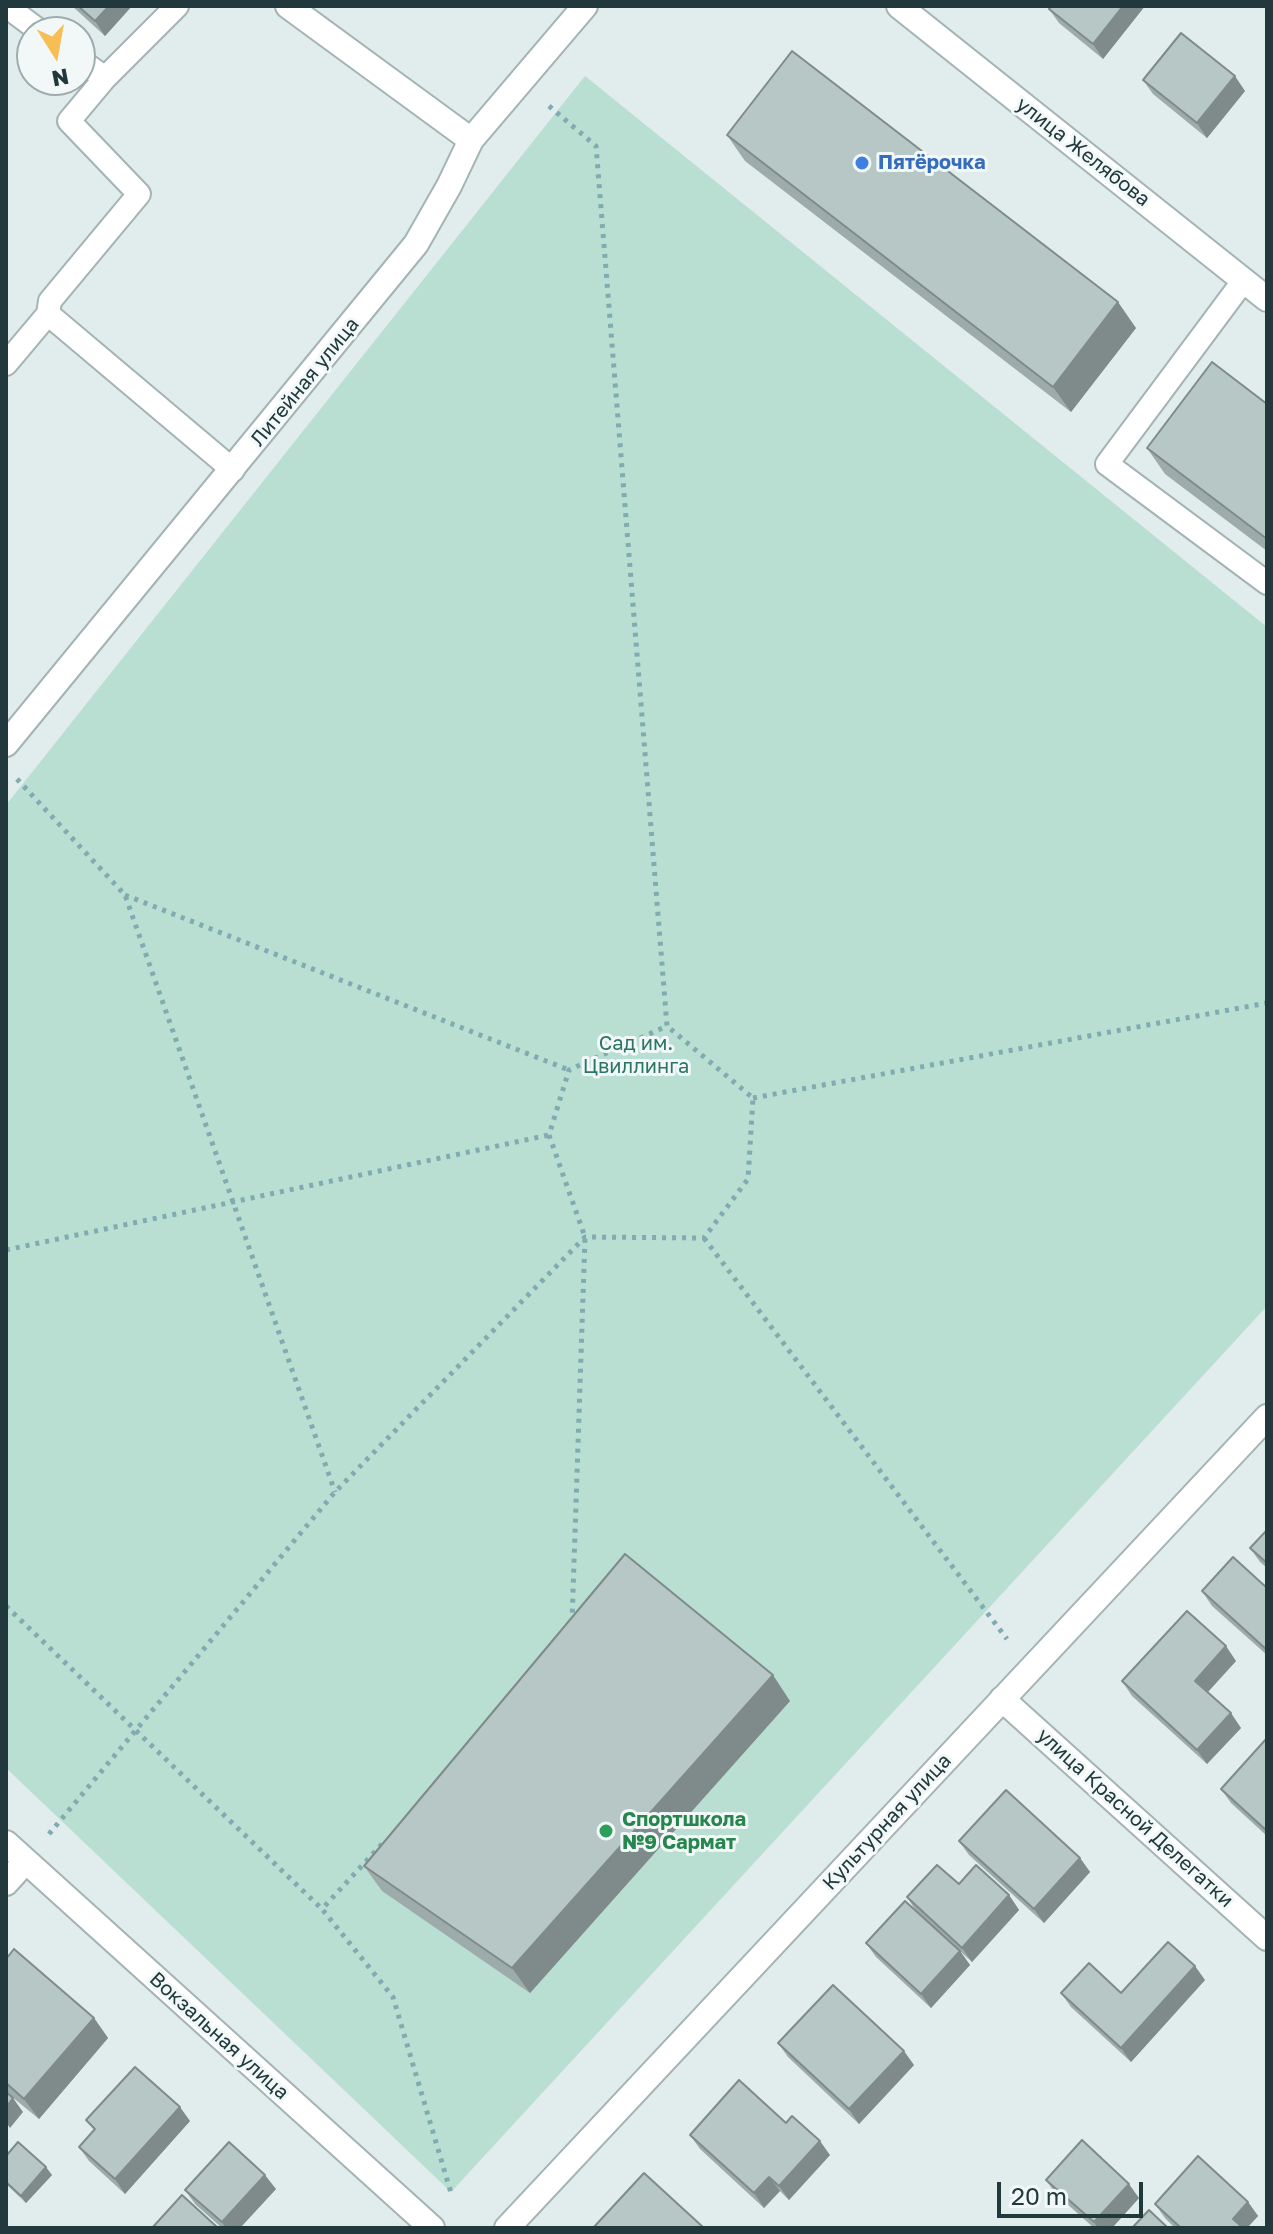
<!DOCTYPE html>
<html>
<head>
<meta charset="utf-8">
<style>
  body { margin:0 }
  #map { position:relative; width:1273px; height:2234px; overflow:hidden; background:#e1ecec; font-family:"Golos Text",sans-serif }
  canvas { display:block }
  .frame { position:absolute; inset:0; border:8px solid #21393d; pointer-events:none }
  .north { position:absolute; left:16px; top:16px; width:80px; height:80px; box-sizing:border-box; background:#f2f8f8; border:2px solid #9eacad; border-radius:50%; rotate:169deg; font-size:22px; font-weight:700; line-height:32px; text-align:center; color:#21393d }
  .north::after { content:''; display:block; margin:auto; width:28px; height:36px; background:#f6be55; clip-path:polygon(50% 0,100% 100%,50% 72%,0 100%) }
  .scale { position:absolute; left:997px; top:2182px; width:146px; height:36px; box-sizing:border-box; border:4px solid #21393d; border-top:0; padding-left:10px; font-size:24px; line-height:28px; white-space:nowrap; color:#21393d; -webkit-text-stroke:6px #f2f8f8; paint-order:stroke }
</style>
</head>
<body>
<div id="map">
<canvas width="1273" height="2234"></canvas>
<div class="frame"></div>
<div class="north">N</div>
<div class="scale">20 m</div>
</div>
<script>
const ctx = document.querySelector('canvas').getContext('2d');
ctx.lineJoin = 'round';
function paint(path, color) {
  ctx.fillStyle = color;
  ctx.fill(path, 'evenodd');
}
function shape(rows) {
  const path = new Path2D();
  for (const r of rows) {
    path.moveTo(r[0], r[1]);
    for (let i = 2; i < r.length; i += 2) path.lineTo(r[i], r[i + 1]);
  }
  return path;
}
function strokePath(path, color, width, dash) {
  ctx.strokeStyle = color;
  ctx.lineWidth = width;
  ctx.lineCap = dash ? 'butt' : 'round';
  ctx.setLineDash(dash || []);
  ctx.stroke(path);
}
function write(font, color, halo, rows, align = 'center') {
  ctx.font = font + ' "Golos Text",sans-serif';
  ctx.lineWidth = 6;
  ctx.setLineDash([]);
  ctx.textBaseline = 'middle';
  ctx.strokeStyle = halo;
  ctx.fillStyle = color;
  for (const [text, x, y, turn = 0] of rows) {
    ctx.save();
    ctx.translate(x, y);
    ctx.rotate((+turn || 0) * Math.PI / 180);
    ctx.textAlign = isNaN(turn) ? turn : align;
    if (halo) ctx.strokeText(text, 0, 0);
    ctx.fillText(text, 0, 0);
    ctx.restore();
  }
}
paint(shape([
  [585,76,1267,627,1267,1306,451,2192,6,1768,6,805]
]), '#b9ded2');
const service = shape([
  [6,6,41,32],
  [80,60,105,78,177,6],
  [105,78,69,121,139,194,50,301,48,314,233,470],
  [1244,280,1107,464,1267,583],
  [6,364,48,314]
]);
const minor = shape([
  [288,6,471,140],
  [899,6,1267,299],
  [6,744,416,244,449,186,471,140,585,6],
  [1002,1699,1267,1938],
  [6,1883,25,1862],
  [507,2228,1267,1417]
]);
const tertiary = shape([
  [6,1843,432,2228]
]);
strokePath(service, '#a4b3b4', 26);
strokePath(minor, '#a4b3b4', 28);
strokePath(tertiary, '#a4b3b4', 28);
strokePath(shape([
  [549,106,596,146,667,1026,569,1070,549,1135,585,1237,572,1622],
  [17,779,125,895,335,1492],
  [125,895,569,1070],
  [753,1098,1267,1003],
  [704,1238,1007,1639],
  [6,1250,549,1135],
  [6,1606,322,1909],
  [49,1834,335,1492,585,1237,704,1238,748,1179,753,1098,667,1026],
  [382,1844,322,1909,393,1997,451,2193]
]), '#80acb1', 5, [4, 6]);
strokePath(service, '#fff', 22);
strokePath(minor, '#fff', 24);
strokePath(tertiary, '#fff', 24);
paint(shape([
  [72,6,132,6,105,36],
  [1051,6,1145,6,1103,59,1059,23,1049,9],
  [1143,80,1245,91,1207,138,1153,94],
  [727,135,1136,328,1071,412,745,161],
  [1267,404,1267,551,1165,474,1147,448],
  [1267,1530,1267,1568,1260,1562,1250,1548],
  [1267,1588,1267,1655,1212,1606,1202,1591],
  [1236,1661,1208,1692,1241,1728,1207,1764,1132,1696,1122,1681],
  [790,1701,530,1993,382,1891,364,1866],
  [1267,1738,1267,1836,1231,1803,1221,1789],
  [959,1841,1080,1858,1090,1872,1044,1923,969,1855],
  [959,1884,1009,1895,1019,1910,972,1962,960,1951,970,1965,931,2008,876,1957,866,1943,916,1911,907,1897],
  [6,1959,94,2018,108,2038,39,2119,6,2092],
  [1205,1980,1131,2062,1071,2007,1061,1993,1121,1993],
  [778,2043,914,2065,859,2124,788,2057],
  [86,2120,190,2121,125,2194,89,2161,79,2147,94,2130],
  [786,2123,830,2155,789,2200,780,2191,764,2208,700,2149,690,2135],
  [6,2156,52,2175,26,2203,6,2184],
  [1046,2180,1139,2198,1112,2228,1094,2228,1056,2194],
  [276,2189,240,2228,222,2228,195,2204,185,2190],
  [1248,2202,1258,2216,1247,2228,1175,2228,1165,2218,1155,2204]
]), '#9dabaa');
paint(shape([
  [109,6,132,6,105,36,95,21],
  [1123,6,1145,6,1103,59,1093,44],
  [1235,76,1245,91,1207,138,1197,123],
  [1118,302,1136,328,1071,412,1053,387],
  [1226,1646,1236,1661,1205,1695,1195,1681],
  [773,1675,790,1701,530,1993,512,1968],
  [1231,1713,1241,1728,1207,1764,1197,1750],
  [1080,1858,1090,1872,1044,1923,1034,1909],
  [1009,1895,1019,1910,972,1962,962,1948],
  [960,1951,970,1965,931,2008,921,1994],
  [1195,1966,1205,1980,1131,2062,1121,2048],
  [94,2018,108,2038,39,2119,24,2099],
  [904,2051,914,2065,859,2124,849,2109],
  [13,2098,23,2112,10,2128,6,2122,6,2107],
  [180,2107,190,2121,125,2194,115,2179],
  [820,2141,830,2155,789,2200,779,2186],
  [46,2167,52,2175,26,2203,21,2196],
  [265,2175,276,2189,240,2228,226,2228,222,2222],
  [769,2177,780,2191,764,2208,754,2193],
  [1129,2184,1139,2198,1112,2228,1098,2228,1094,2222],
  [1248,2202,1258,2216,1247,2228,1239,2228,1233,2219]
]), '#7f8b8b');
const building = shape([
  [78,6,109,6,95,21,78,6],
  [1051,6,1123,6,1093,44,1049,9,1051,6],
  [1181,33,1235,76,1197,123,1143,80,1181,33],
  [792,51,1118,302,1053,387,727,135,792,51],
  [1212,362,1267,404,1267,539,1147,448,1212,362],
  [1267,1530,1267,1563,1250,1548,1267,1530],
  [625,1554,773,1675,512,1968,364,1866,625,1554],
  [1233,1557,1267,1588,1267,1650,1202,1591,1233,1557],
  [1187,1611,1226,1646,1195,1681,1231,1713,1197,1750,1122,1681,1187,1611],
  [1267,1738,1267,1831,1221,1789,1267,1738],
  [1006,1790,1080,1858,1034,1909,959,1841,1006,1790],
  [937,1865,959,1884,976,1865,1009,1895,962,1948,907,1897,937,1865],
  [905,1901,960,1951,921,1994,866,1943,905,1901],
  [1168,1942,1195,1966,1121,2048,1061,1993,1089,1963,1121,1993,1168,1942],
  [14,1949,94,2018,24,2099,6,2083,6,1959,14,1949],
  [833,1985,904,2051,849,2109,778,2043,833,1985],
  [135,2067,180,2107,115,2179,79,2147,95,2129,86,2120,135,2067],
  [739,2080,786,2123,792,2116,820,2141,779,2186,769,2177,754,2193,690,2135,739,2080],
  [6,2092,13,2098,6,2107,6,2092],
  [1082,2140,1129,2184,1094,2222,1046,2180,1082,2140],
  [18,2142,46,2167,21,2196,6,2182,6,2156,18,2142],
  [229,2142,265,2175,222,2222,185,2190,229,2142],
  [1198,2156,1248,2202,1233,2219,1243,2228,1181,2228,1155,2204,1198,2156],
  [644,2173,704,2228,593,2228,644,2173],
  [182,2195,218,2228,152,2228,182,2195],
  [1149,2210,1168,2228,1132,2228,1149,2210]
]);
paint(building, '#b6c7c6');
strokePath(building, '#7f8b8b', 2);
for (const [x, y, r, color] of [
  [862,163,8,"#3f7fe0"],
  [606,1831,8,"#2e9e5b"]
]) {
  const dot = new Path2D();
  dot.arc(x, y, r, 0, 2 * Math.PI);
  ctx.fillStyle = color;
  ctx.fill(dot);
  strokePath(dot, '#f2f8f8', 3);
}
write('20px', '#21393d', '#f2f8f8', [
  ["улица Желябова",1083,152,38],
  ["Литейная улица",305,382,-51],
  ["улица Красной Делегатки",1135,1818,42],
  ["Культурная улица",887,1822,-47],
  ["Вокзальная улица",219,2036,42]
]);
write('bold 20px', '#366cbe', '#f2f8f8', [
  ["Пятёрочка",878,163]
], 'left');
write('20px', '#2a7566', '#f2f8f8', [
  ["Сад им.",636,1044],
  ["Цвиллинга",636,1067]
]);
write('bold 20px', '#27864d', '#f2f8f8', [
  ["Спортшкола",622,1820],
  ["№9 Сармат",622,1843]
], 'left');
</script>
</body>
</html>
